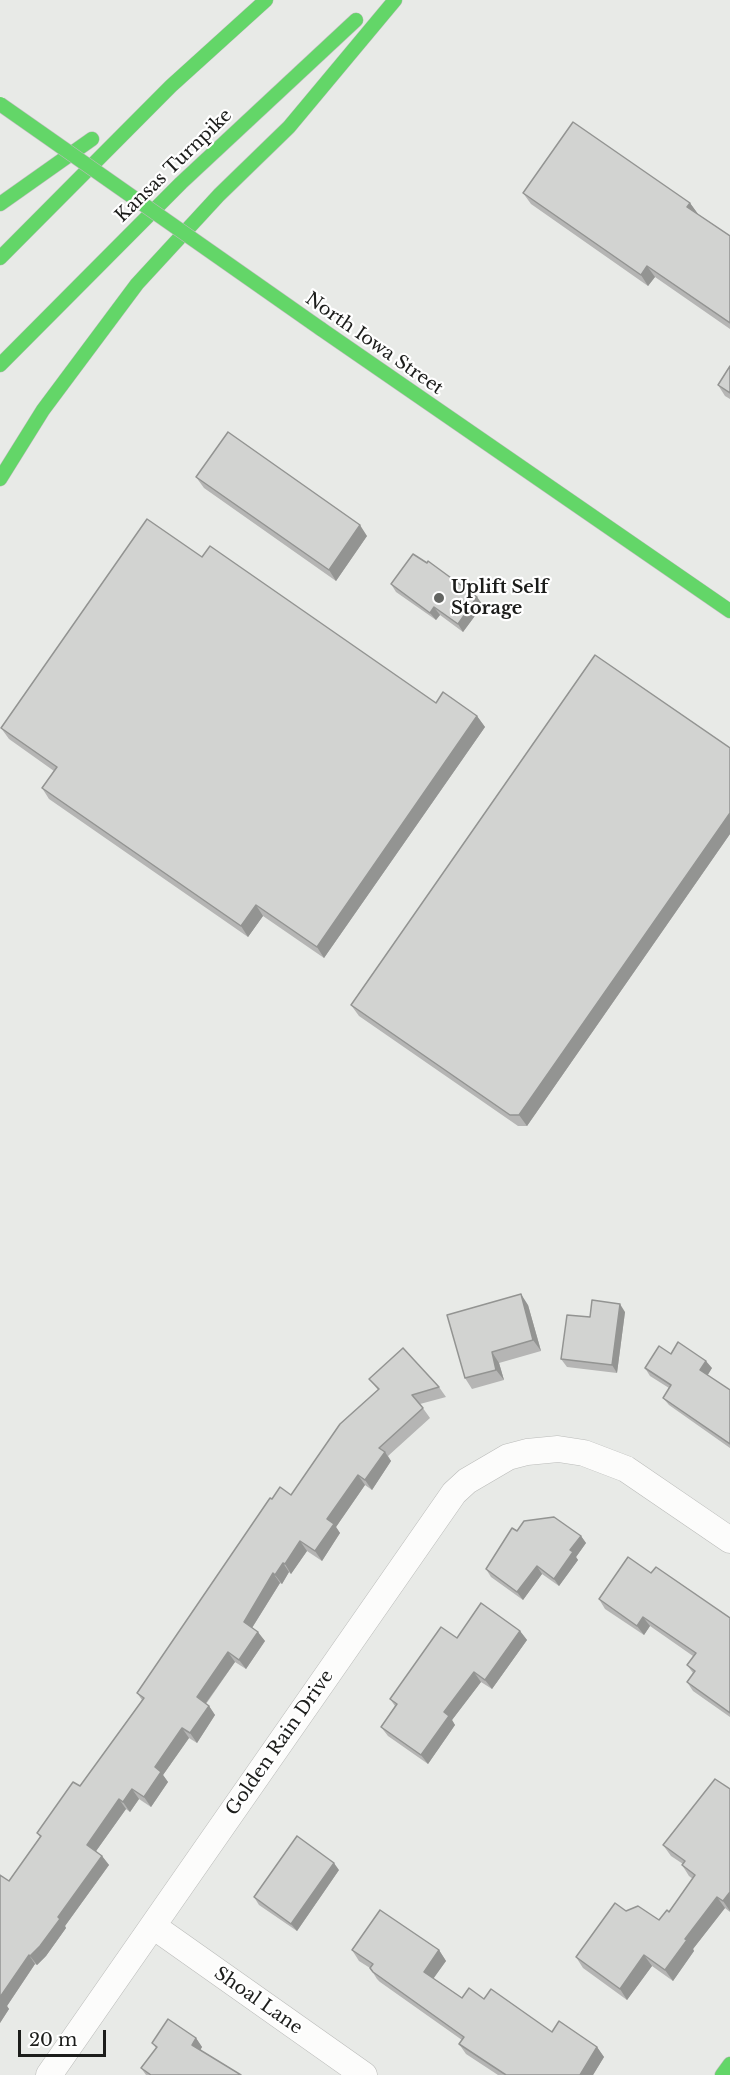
<!DOCTYPE html>
<html>
<head>
<meta charset="utf-8">
<style>
  body { margin:0 }
  #map { position:relative; width:730px; height:2075px; overflow:hidden; background:#e8eae7; font-family:"Libre Baskerville",serif }
  canvas { display:block }
  .scale { position:absolute; left:18px; top:2030px; width:88px; height:27px; box-sizing:border-box; border:3px solid #1c1d1b; border-top:0; padding-left:8px; font-size:18px; line-height:21px; white-space:nowrap; color:#1c1d1b; -webkit-text-stroke:4px #fff; paint-order:stroke }
</style>
</head>
<body>
<div id="map">
<canvas width="730" height="2075"></canvas>
<div class="scale">20 m</div>
</div>
<script>
const ctx = document.querySelector('canvas').getContext('2d');
ctx.lineJoin = 'round';
function shape(rows) {
  const path = new Path2D();
  for (const r of rows) {
    path.moveTo(r[0], r[1]);
    for (let i = 2; i < r.length; i += 2) path.lineTo(r[i], r[i + 1]);
  }
  return path;
}
function strokePath(path, color, width, dash) {
  ctx.strokeStyle = color;
  ctx.lineWidth = width;
  ctx.lineCap = dash ? 'butt' : 'round';
  ctx.setLineDash(dash || []);
  ctx.stroke(path);
}
function paint(path, color) {
  ctx.fillStyle = color;
  ctx.fill(path, 'evenodd');
}
function write(font, color, halo, rows, align = 'center') {
  ctx.font = font + ' "Libre Baskerville",serif';
  ctx.lineWidth = 4.5;
  ctx.setLineDash([]);
  ctx.textBaseline = 'middle';
  ctx.strokeStyle = halo;
  ctx.fillStyle = color;
  for (const [text, x, y, turn = 0] of rows) {
    ctx.save();
    ctx.translate(x, y);
    ctx.rotate((+turn || 0) * Math.PI / 180);
    ctx.textAlign = isNaN(turn) ? turn : align;
    if (halo) ctx.strokeText(text, 0, 0);
    ctx.fillText(text, 0, 0);
    ctx.restore();
  }
}
const street = shape([
  [153,1926,364,2075],
  [49,2075,454,1493,467,1481,508,1457,527,1452,558,1449,584,1453,626,1469,730,1540]
]);
const fast = shape([
  [0,204,92,139],
  [0,258,171,86,266,0],
  [321,329,730,611],
  [0,365,181,183,356,20],
  [0,479,43,410,137,284,219,195,289,127,395,0],
  [722,2075,730,2064]
]);
strokePath(street, '#babbb9', 27);
strokePath(fast, '#babbb9', 15);
strokePath(street, '#fcfcfb', 26);
strokePath(fast, '#63d668', 14);
const fastBridge = shape([
  [0,104,321,329]
]);
strokePath(fastBridge, '#babbb9', 15, []);
strokePath(fastBridge, '#63d668', 14);
paint(shape([
  [523,193,690,203,698,214,730,236,730,329,655,277,648,286,531,204],
  [730,366,730,399,725,396,718,385],
  [196,477,367,536,336,581,204,488],
  [202,557,436,703,477,716,485,727,324,958,263,916,248,937,49,799,42,788,54,771,9,739,1,728],
  [391,584,483,605,463,632,440,615,436,620,396,592],
  [730,748,730,834,527,1126,518,1126,359,1016,351,1005],
  [528,1305,541,1351,499,1363,504,1380,472,1389,465,1378],
  [625,1312,617,1373,567,1367,561,1359,590,1317],
  [671,1354,712,1368,707,1375,730,1390,730,1448,669,1405,663,1398,669,1388,650,1376,645,1368],
  [369,1379,439,1387,446,1397,420,1404,430,1418,388,1456,391,1461,372,1490,365,1485,336,1527,340,1533,322,1561,307,1551,291,1574,289,1572,282,1584,280,1583,252,1628,265,1641,246,1669,235,1662,206,1704,209,1706,215,1715,197,1743,189,1738,163,1775,168,1782,151,1807,139,1799,130,1812,126,1809,96,1851,102,1856,109,1865,65,1926,66,1928,46,1956,37,1965,35,1964,7,2006,9,2009,0,2023,9,1881,40,1837,37,1833,80,1786,142,1700,137,1693,272,1499,291,1495,378,1390],
  [517,1531,581,1536,586,1543,576,1557,578,1560,559,1586,542,1574,523,1600,491,1577,486,1569],
  [651,1573,730,1618,730,1717,693,1691,687,1682,693,1673,687,1665,693,1656,650,1626,644,1635,605,1609,599,1599],
  [520,1631,527,1640,492,1689,481,1682,452,1720,455,1725,428,1764,388,1736,381,1727,395,1706,390,1699,457,1638],
  [730,1789,730,1912,725,1908,693,1949,694,1951,673,1981,652,1966,627,2000,583,1968,576,1957,626,1911,659,1920,669,1912,693,1879,689,1876,682,1865,683,1864,671,1856,663,1845],
  [339,1870,297,1931,259,1905,254,1897],
  [352,1950,439,1950,446,1961,433,1978,462,1998,484,1999,552,2032,597,2047,604,2057,593,2075,498,2075,466,2054,459,2044,462,2040,380,1982,377,1979,370,1968,359,1961],
  [196,2038,202,2047,200,2050,241,2075,146,2075,141,2068,156,2048,152,2043]
]), '#b5b5b4');
paint(shape([
  [690,203,698,214,687,207],
  [647,266,655,277,648,286,641,275],
  [360,525,367,536,336,581,329,570],
  [477,597,483,605,463,632,458,624],
  [434,607,440,615,436,620,430,613],
  [477,716,485,727,324,958,317,947],
  [730,813,730,834,527,1126,519,1115],
  [256,905,263,916,248,937,241,926],
  [521,1294,528,1305,541,1351,533,1340],
  [620,1304,625,1312,617,1373,612,1365],
  [492,1352,499,1363,504,1380,496,1370],
  [706,1361,712,1368,706,1378,700,1370],
  [385,1452,391,1461,372,1490,365,1480],
  [358,1475,365,1485,336,1527,340,1533,322,1561,315,1551,327,1519],
  [581,1536,586,1543,576,1557,578,1560,559,1586,554,1579,570,1550],
  [300,1541,307,1551,291,1574,285,1564],
  [283,1563,289,1572,282,1584,275,1575],
  [537,1566,542,1574,523,1600,517,1592],
  [273,1573,280,1583,250,1631,244,1622],
  [643,1617,650,1626,644,1635,637,1626],
  [520,1631,527,1640,492,1689,485,1680],
  [258,1632,265,1641,246,1669,239,1660],
  [228,1652,235,1662,203,1707,197,1697],
  [474,1672,481,1682,452,1720,455,1725,428,1764,421,1755,444,1712],
  [209,1706,215,1715,197,1743,190,1733],
  [182,1728,189,1738,163,1775,168,1782,151,1807,144,1797,155,1767],
  [132,1789,139,1799,130,1812,123,1802],
  [119,1799,126,1809,94,1854,87,1845],
  [102,1856,109,1865,65,1926,66,1928,46,1956,37,1965,30,1956],
  [334,1863,339,1870,297,1931,291,1924],
  [730,1892,730,1911,723,1901],
  [717,1897,725,1908,693,1949,694,1951,673,1981,665,1970,685,1939],
  [439,1950,446,1961,431,1982,424,1972],
  [29,1955,35,1964,7,2006,9,2009,0,2023,0,1997],
  [644,1955,652,1966,627,2000,620,1989],
  [196,2038,202,2047,198,2054,192,2045],
  [597,2047,604,2057,593,2075,580,2075]
]), '#939492');
const building = shape([
  [573,122,690,203,687,207,730,236,730,323,647,266,641,275,523,193,573,122],
  [730,366,730,393,718,385,730,366],
  [228,432,360,525,329,570,196,477,228,432],
  [147,519,202,557,210,546,436,703,443,692,477,716,317,947,256,905,241,926,42,788,57,767,1,728,147,519],
  [413,554,427,563,428,561,477,597,458,624,434,607,430,613,391,584,413,554],
  [595,655,730,748,730,813,519,1115,510,1115,351,1005,595,655],
  [521,1294,533,1340,492,1352,496,1370,465,1378,447,1315,521,1294],
  [592,1300,620,1304,612,1365,561,1359,567,1315,590,1317,592,1300],
  [678,1342,706,1361,700,1370,730,1390,730,1444,663,1398,671,1385,645,1368,659,1346,671,1354,678,1342],
  [403,1348,439,1387,412,1395,423,1408,379,1448,385,1452,365,1480,358,1475,327,1519,334,1524,315,1551,300,1541,285,1564,283,1563,275,1575,273,1573,244,1622,258,1632,239,1660,228,1652,197,1697,209,1706,190,1733,182,1728,155,1767,161,1772,144,1797,132,1789,123,1802,119,1799,87,1845,102,1856,58,1917,60,1919,40,1946,30,1956,29,1955,0,1997,0,1875,9,1881,41,1836,37,1833,73,1782,80,1786,144,1698,137,1693,270,1498,272,1499,280,1487,291,1495,340,1424,379,1389,369,1379,403,1348],
  [554,1517,581,1536,570,1550,573,1552,554,1579,537,1566,517,1592,486,1569,512,1528,517,1531,524,1521,554,1517],
  [628,1557,651,1573,656,1567,730,1618,730,1713,687,1682,695,1671,687,1665,696,1653,643,1617,637,1626,599,1599,628,1557],
  [481,1603,520,1631,485,1680,474,1672,444,1712,449,1716,421,1755,381,1727,397,1704,390,1699,441,1627,457,1638,481,1603],
  [715,1779,730,1789,730,1892,723,1901,717,1897,685,1939,687,1940,665,1970,644,1955,620,1989,576,1957,615,1903,626,1911,638,1906,659,1920,667,1910,669,1912,695,1875,682,1865,685,1861,663,1845,715,1779],
  [297,1836,334,1863,291,1924,254,1897,297,1836],
  [380,1910,439,1950,424,1972,462,1998,469,1988,484,1999,491,1989,552,2032,559,2021,597,2047,580,2075,506,2075,459,2044,464,2037,373,1972,370,1968,373,1964,352,1950,380,1910],
  [168,2019,196,2038,192,2045,241,2075,151,2075,141,2068,157,2047,152,2043,168,2019]
]);
paint(building, '#d2d3d1');
strokePath(building, '#939492', 1.5);
for (const [x, y, r, color] of [
  [439,598,6,"#636562"]
]) {
  const dot = new Path2D();
  dot.arc(x, y, r, 0, 2 * Math.PI);
  ctx.fillStyle = color;
  ctx.fill(dot);
  strokePath(dot, '#fff', 2);
}
write('18px', '#1c1d1b', '#fff', [
  ["Kansas Turnpike",174,166,-44],
  ["North Iowa Street",374,344,35],
  ["Golden Rain Drive",280,1743,-55],
  ["Shoal Lane",258,2001,35]
]);
write('bold 18px', '#1c1d1b', '#fff', [
  ["Uplift Self",451,588],
  ["Storage",451,609]
], 'left');
</script>
</body>
</html>
